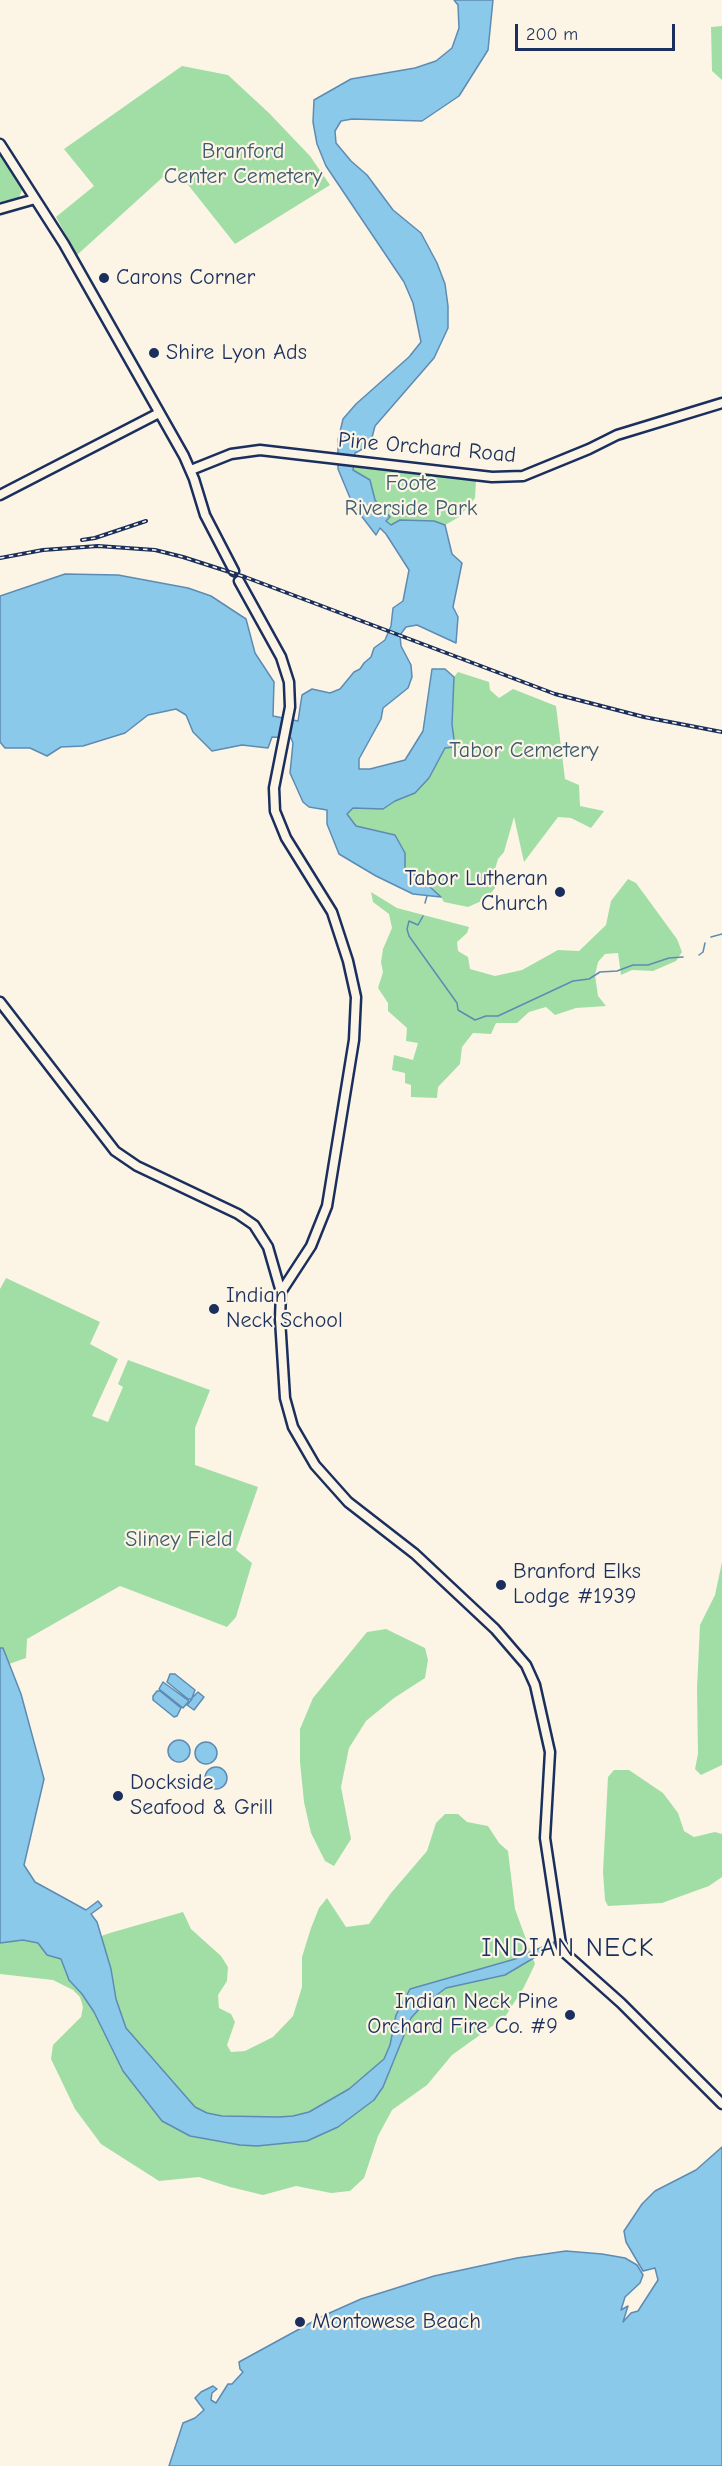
<!DOCTYPE html>
<html>
<head>
<meta charset="utf-8">
<style>
  body { margin:0 }
  #map { position:relative; width:722px; height:2466px; overflow:hidden; background:#fcf5e5; font-family:"Comic Neue",sans-serif }
  canvas { display:block }
  .scale { position:absolute; left:515px; top:24px; width:160px; height:27px; box-sizing:border-box; border:3px solid #1b2f5e; border-top:0; padding-left:8px; font-size:18px; line-height:21px; white-space:nowrap; color:#1b2f5e; -webkit-text-stroke:4px #fcf5e5; paint-order:stroke }
</style>
</head>
<body>
<div id="map">
<canvas width="722" height="2466"></canvas>
<div class="scale">200 m</div>
</div>
<script>
const ctx = document.querySelector('canvas').getContext('2d');
ctx.lineJoin = 'round';
function paint(path, color) {
  ctx.fillStyle = color;
  ctx.fill(path, 'evenodd');
}
function shape(rows) {
  const path = new Path2D();
  for (const r of rows) {
    if (r.length === 3) {
      path.moveTo(r[0] + r[2], r[1]);
      path.arc(r[0], r[1], r[2], 0, 2 * Math.PI);
      continue;
    }
    path.moveTo(r[0], r[1]);
    for (let i = 2; i < r.length; i += 2) path.lineTo(r[i], r[i + 1]);
  }
  return path;
}
function strokePath(path, color, width, dash) {
  ctx.strokeStyle = color;
  ctx.lineWidth = width;
  ctx.lineCap = dash ? 'butt' : 'round';
  ctx.setLineDash(dash || []);
  ctx.stroke(path);
}
function write(font, color, halo, rows, align = 'center') {
  ctx.font = font + ' "Comic Neue",sans-serif';
  ctx.lineWidth = 4.5;
  ctx.setLineDash([]);
  ctx.textBaseline = 'middle';
  ctx.strokeStyle = halo;
  ctx.fillStyle = color;
  for (const [text, x, y, turn = 0] of rows) {
    ctx.save();
    ctx.translate(x, y);
    ctx.rotate((+turn || 0) * Math.PI / 180);
    ctx.textAlign = isNaN(turn) ? turn : align;
    if (halo) ctx.strokeText(text, 0, 0);
    ctx.fillText(text, 0, 0);
    ctx.restore();
  }
}
paint(shape([
  [722,26,722,80,712,71,711,27],
  [182,66,228,75,269,113,310,156,330,185,235,244,174,167,77,255,56,217,94,186,64,149],
  [0,153,22,190,18,200,0,206],
  [353,467,476,481,475,498,459,517,445,525,434,521,400,520,392,526,386,521,390,518,375,500,370,480,353,471],
  [458,672,489,682,490,690,499,698,513,689,556,706,565,779,579,785,580,806,604,811,591,828,571,818,558,817,524,862,514,817,504,852,498,859,493,876,495,888,486,899,468,907,444,902,441,897,405,872,404,853,398,841,356,826,347,814,353,808,383,809,395,801,415,793,429,778,445,748,454,747,452,724,454,677],
  [628,879,636,883,677,939,682,952,676,961,653,971,632,970,621,975,618,953,605,954,598,962,595,975,598,996,606,1006,576,1008,555,1015,546,1007,529,1012,517,1023,496,1023,491,1034,473,1033,462,1047,460,1064,438,1087,437,1098,411,1097,411,1085,405,1083,405,1073,392,1070,394,1055,413,1060,418,1043,406,1041,407,1028,388,1011,388,1003,378,988,383,972,381,962,383,949,392,928,389,914,373,902,371,892,397,908,469,927,467,933,457,942,458,951,468,957,470,969,495,976,522,970,558,950,579,951,606,925,611,901],
  [6,1278,100,1322,90,1344,118,1359,92,1416,108,1422,123,1387,118,1384,128,1360,210,1390,195,1428,195,1465,258,1487,236,1550,252,1563,236,1617,227,1627,120,1586,27,1639,26,1658,9,1664,4,1652,0,1648,0,1289],
  [722,1562,722,1765,701,1775,695,1769,698,1754,697,1688,700,1625,715,1595],
  [386,1629,425,1648,428,1660,425,1678,394,1698,366,1721,349,1748,341,1787,351,1839,334,1866,325,1861,311,1833,304,1802,300,1762,300,1729,313,1698,367,1632],
  [614,1770,629,1770,663,1793,678,1813,684,1831,694,1837,715,1832,722,1834,722,1877,709,1886,662,1903,608,1906,605,1900,603,1872,608,1777],
  [445,1814,458,1814,467,1822,488,1826,499,1843,508,1851,515,1909,535,1964,524,1987,505,2017,452,2055,427,2085,392,2110,378,2136,364,2178,350,2191,331,2193,296,2186,263,2195,230,2187,199,2177,159,2181,101,2144,75,2109,51,2059,53,2045,81,2017,83,2007,80,1997,73,1990,53,1980,0,1974,0,1943,23,1940,38,1943,47,1955,110,1933,183,1912,191,1929,221,1956,228,1967,227,1981,218,1995,219,2008,231,2014,235,2022,227,2045,231,2052,245,2051,273,2037,293,2016,302,1987,302,1957,311,1928,319,1908,327,1898,346,1927,369,1924,391,1893,427,1851,436,1823]
]), '#a1dea5');
const water = shape([
  [454,0,493,0,488,50,459,96,422,121,352,119,341,121,335,131,336,143,351,161,367,175,393,210,421,233,437,263,445,284,448,306,448,328,434,358,375,426,370,445,355,453,353,470,370,480,375,500,390,517,386,521,391,525,400,520,434,521,445,525,452,554,462,563,453,607,458,617,456,643,417,625,406,627,400,635,401,646,411,665,412,677,408,688,383,708,381,719,359,759,359,769,370,769,405,760,423,731,432,669,445,669,454,677,452,724,455,747,445,748,429,778,415,793,395,801,383,809,353,808,347,814,356,826,395,835,405,853,405,871,418,876,441,897,413,894,376,876,339,854,327,824,327,810,309,807,303,802,290,773,293,743,291,738,272,737,268,748,242,745,212,751,193,732,186,715,176,709,148,715,125,733,83,746,61,747,47,756,30,748,5,748,0,742,0,596,65,574,118,575,188,588,211,596,246,619,255,653,274,682,273,716,298,721,302,695,312,689,330,693,340,689,354,672,360,669,364,663,371,657,374,648,385,640,391,626,393,608,403,601,409,570,386,534,380,528,376,535,353,505,338,469,338,440,343,419,356,404,409,357,421,342,413,303,404,282,326,166,317,144,313,122,314,100,351,79,415,68,436,61,452,48,459,28,458,5,454,0],
  [0,1648,3,1648,21,1694,44,1779,24,1865,35,1882,86,1910,98,1901,102,1906,91,1914,97,1922,111,1969,116,1999,126,2028,195,2107,207,2113,222,2116,279,2117,293,2116,309,2112,349,2089,384,2059,390,2045,396,2015,410,1989,515,1959,556,1941,549,1949,505,1975,446,1988,422,2006,411,2018,383,2087,374,2100,338,2127,307,2141,257,2146,240,2145,190,2136,162,2121,123,2071,94,2012,82,1994,69,1980,61,1959,47,1955,38,1943,23,1940,0,1943,0,1648],
  [170,1674,175,1674,195,1690,192,1698,198,1692,204,1697,194,1710,187,1705,192,1699,188,1699,167,1682,170,1674],
  [163,1682,189,1701,183,1708,159,1689,163,1682],
  [157,1691,160,1691,181,1708,177,1716,174,1717,153,1700,153,1696,157,1691],
  [179,1751,11],
  [206,1753,11],
  [216,1778,11],
  [722,2147,722,2466,169,2466,183,2423,195,2418,204,2410,195,2398,201,2392,213,2386,217,2389,212,2393,211,2400,216,2403,228,2384,232,2384,243,2372,240,2369,239,2362,325,2315,361,2299,390,2290,434,2276,517,2258,566,2251,602,2254,625,2258,637,2265,643,2275,640,2283,625,2297,621,2310,628,2306,623,2322,631,2313,638,2311,658,2280,655,2268,643,2271,626,2242,624,2231,642,2204,655,2191,696,2170,722,2147]
]);
paint(water, '#8bc9eb');
strokePath(water, '#5e8bb3', 1.5);
strokePath(shape([
  [425,903,427,896],
  [423,916,418,925,409,921,407,929,409,936,457,1003,458,1010,475,1020,486,1016,498,1016,573,981,589,979,600,972,617,971,633,965,648,965,669,958,683,957],
  [711,937,722,934],
  [699,955,703,952,705,943]
]), '#5e8bb3', 1.5);
const secondary = shape([
  [0,144,64,244,184,456,194,479,205,515,234,571],
  [0,209,35,199],
  [191,470,231,454,260,450,492,477,523,476,589,449,617,435,722,403],
  [0,495,159,413],
  [239,581,281,657,289,682,290,707,274,788,275,811,286,838,332,912,348,961,356,997,354,1040,327,1206,311,1246,281,1292,280,1319,285,1398,293,1427,315,1465,348,1502,415,1554,495,1629,526,1665,535,1685,550,1752,545,1838,561,1944,566,1954,621,2003,722,2104],
  [0,1002,115,1151,137,1166,238,1214,254,1225,268,1247,281,1292]
]);
strokePath(secondary, '#1b2f5e', 13);
strokePath(secondary, '#fcf5e5', 8);
const rail = shape([
  [82,540,95,538,146,521],
  [0,558,43,550,98,546,155,550,183,557,245,577,555,694,644,717,722,732]
]);
strokePath(rail, '#1b2f5e', 4);
strokePath(rail, '#fcf5e5', 1.5, [4.5]);
for (const [x, y, r, color] of [
  [104,278,6,"#1b2f5e"],
  [154,353,6,"#1b2f5e"],
  [560,892,6,"#1b2f5e"],
  [214,1309,6,"#1b2f5e"],
  [501,1585,6,"#1b2f5e"],
  [118,1796,6,"#1b2f5e"],
  [570,2015,6,"#1b2f5e"],
  [300,2322,6,"#1b2f5e"]
]) {
  const dot = new Path2D();
  dot.arc(x, y, r, 0, 2 * Math.PI);
  ctx.fillStyle = color;
  ctx.fill(dot);
  strokePath(dot, '#fcf5e5', 2);
}
write('22px', '#3c5b70', '#fcf5e5', [
  ["Branford",243,152],
  ["Center Cemetery",243,177],
  ["Foote",411,484],
  ["Riverside Park",411,509],
  ["Tabor Cemetery",524,751],
  ["Sliney Field",179,1540]
]);
write('22px', '#1b2f5e', '#fcf5e5', [
  ["Carons Corner",116,278],
  ["Shire Lyon Ads",166,353],
  ["Tabor Lutheran",548,879,"right"],
  ["Church",548,904,"right"],
  ["Indian",226,1296],
  ["Neck School",226,1321],
  ["Branford Elks",513,1572],
  ["Lodge #1939",513,1597],
  ["Dockside",130,1783],
  ["Seafood & Grill",130,1808],
  ["Indian Neck Pine",558,2002,"right"],
  ["Orchard Fire Co. #9",558,2027,"right"],
  ["Montowese Beach",312,2322]
], 'left');
write('22px', '#1b2f5e', '#fcf5e5', [
  ["Pine Orchard Road",427,448,5]
]);
ctx.letterSpacing = '1.5px';
write('26px', '#1b2f5e', '#fcf5e5', [
  ["INDIAN NECK",568,1949]
]);
ctx.letterSpacing = '0px';
</script>
</body>
</html>
